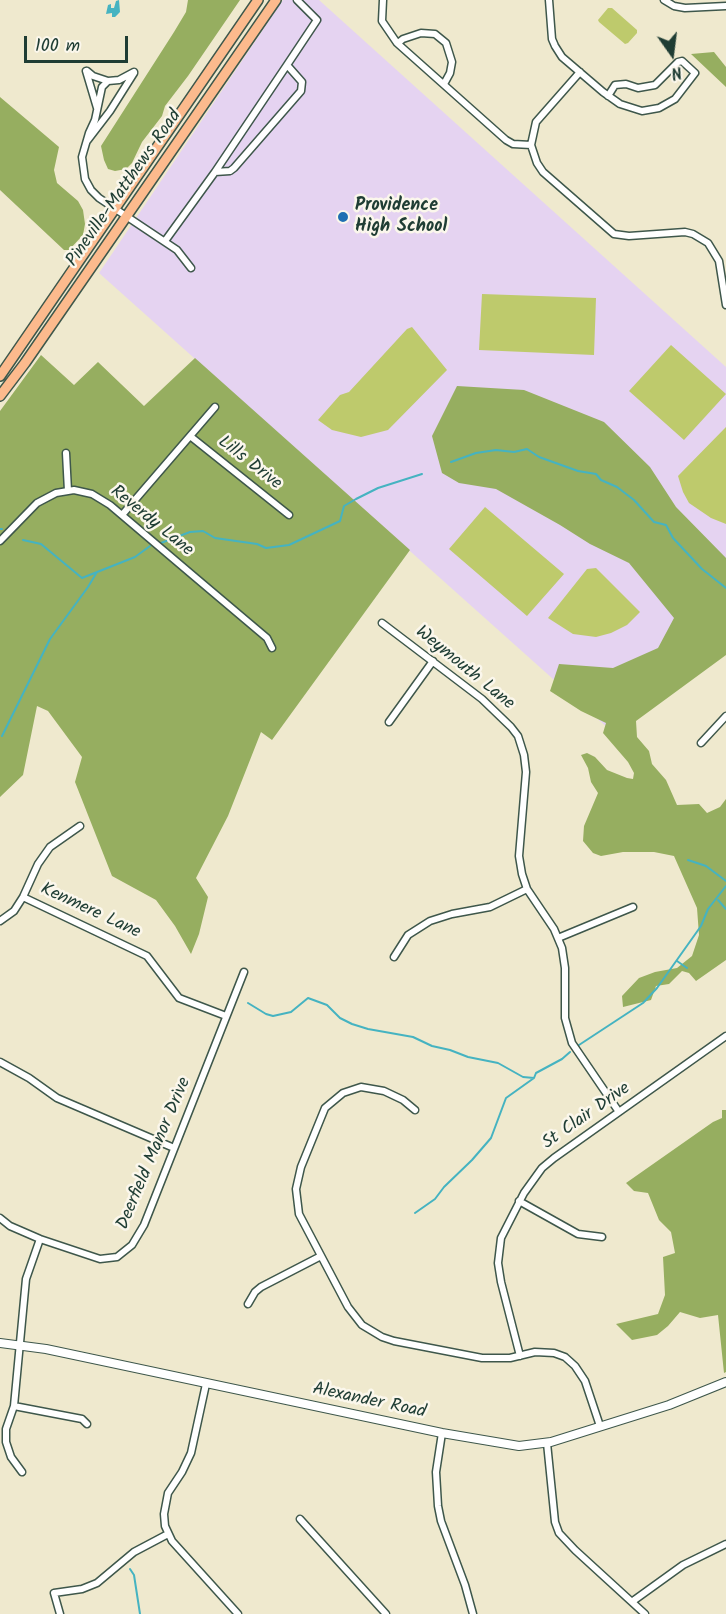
<!DOCTYPE html>
<html>
<head>
<meta charset="utf-8">
<style>
  body { margin:0 }
  #map { position:relative; width:726px; height:1614px; overflow:hidden; background:#efe9ce; font-family:Kalam,sans-serif }
  canvas { display:block }
  .north { position:absolute; left:642px; top:24px; width:60px; height:60px; -webkit-text-stroke:4px #fbf7ec; paint-order:stroke; rotate:166deg; font-size:16px; font-weight:700; line-height:24px; text-align:center; color:#1f3d34 }
  .north::after { content:''; display:block; margin:auto; width:21px; height:27px; background:#1f3d34; clip-path:polygon(50% 0,100% 100%,50% 72%,0 100%) }
  .scale { position:absolute; left:24px; top:36px; width:104px; height:27px; box-sizing:border-box; border:3px solid #1f3d34; border-top:0; padding-left:8px; font-size:18px; line-height:21px; white-space:nowrap; color:#1f3d34; -webkit-text-stroke:4px #fbf7ec; paint-order:stroke }
</style>
</head>
<body>
<div id="map">
<canvas width="726" height="1614"></canvas>
<div class="north">N</div>
<div class="scale">100 m</div>
</div>
<script>
const ctx = document.querySelector('canvas').getContext('2d');
ctx.lineJoin = 'round';
function paint(path, color) {
  ctx.fillStyle = color;
  ctx.fill(path, 'evenodd');
}
function shape(rows) {
  const path = new Path2D();
  for (const r of rows) {
    path.moveTo(r[0], r[1]);
    for (let i = 2; i < r.length; i += 2) path.lineTo(r[i], r[i + 1]);
  }
  return path;
}
function strokePath(path, color, width, dash) {
  ctx.strokeStyle = color;
  ctx.lineWidth = width;
  ctx.lineCap = dash ? 'butt' : 'round';
  ctx.setLineDash(dash || []);
  ctx.stroke(path);
}
function write(font, color, halo, rows, align = 'center') {
  ctx.font = font + ' Kalam,sans-serif';
  ctx.lineWidth = 5;
  ctx.setLineDash([]);
  ctx.textBaseline = 'middle';
  ctx.strokeStyle = halo;
  ctx.fillStyle = color;
  for (const [text, x, y, turn = 0] of rows) {
    ctx.save();
    ctx.translate(x, y);
    ctx.rotate((+turn || 0) * Math.PI / 180);
    ctx.textAlign = isNaN(turn) ? turn : align;
    if (halo) ctx.strokeText(text, 0, 0);
    ctx.fillText(text, 0, 0);
    ctx.restore();
  }
}
paint(shape([
  [283,0,319,0,726,367,726,620,619,738,99,273]
]), '#e5d3f1');
paint(shape([
  [608,8,612,8,637,30,637,33,628,43,625,44,599,22,598,20],
  [482,294,596,298,594,355,479,350],
  [412,327,447,370,388,430,361,437,332,430,318,420,340,395,349,392,407,329],
  [671,345,726,394,684,440,629,391],
  [726,427,726,524,711,518,689,503,683,492,678,476],
  [485,507,564,574,527,616,449,549],
  [596,568,640,612,627,625,611,633,596,637,573,634,548,618,587,569]
]), '#beca6c');
paint(shape([
  [188,0,240,0,188,76,165,106,162,116,142,142,132,163,126,169,115,171,108,169,104,160,101,146,174,32,186,12],
  [714,52,726,67,726,87,691,54],
  [0,97,59,147,54,170,57,183,78,201,83,210,85,224,83,235,69,250,64,250,0,190],
  [41,355,74,385,98,362,144,406,195,358,410,550,272,740,261,732,228,816,196,878,208,897,199,934,191,954,175,926,156,900,112,876,75,782,82,757,48,711,37,706,23,775,0,797,0,411],
  [457,386,524,390,604,422,650,467,676,507,726,558,726,655,636,721,637,737,649,751,652,764,666,780,677,805,699,804,707,813,720,807,726,799,726,960,696,981,689,973,682,971,669,984,656,986,651,1000,623,1007,622,996,639,978,655,972,677,968,692,956,699,935,697,908,674,856,654,852,623,852,601,856,593,853,583,841,584,826,598,793,591,782,588,768,581,755,587,753,595,757,607,770,627,778,633,779,634,773,628,762,603,733,606,723,581,711,550,691,559,664,613,668,658,648,674,618,629,563,590,544,560,525,496,489,459,483,442,473,432,436],
  [722,1110,726,1110,726,1372,724,1373,718,1315,700,1318,680,1312,668,1326,657,1335,632,1340,616,1324,658,1314,665,1295,663,1257,675,1253,671,1232,659,1220,648,1193,634,1191,626,1183,713,1122,722,1118]
]), '#96ae60');
paint(shape([
  [119,0,120,12,115,17,112,17,112,13,106,14,108,5,111,4,111,8,114,8,116,1]
]), '#45b3c1');
strokePath(shape([
  [451,462,476,453,496,450,514,452,527,449,539,457,578,471,596,474,601,480,617,487,634,500,654,522,666,525,673,538,702,569,726,588],
  [0,529,2,529],
  [23,540,41,544,82,578,135,557,150,546],
  [161,543,190,532,203,531,215,538,257,544,266,548,289,545,340,521,344,506,356,499,378,488,422,474],
  [2,736,50,639,88,587,97,572],
  [688,860,706,866,726,881],
  [718,900,726,909],
  [677,961,687,968],
  [248,1003,266,1014,273,1016,291,1012,308,998,327,1005,340,1018,352,1024,368,1029,413,1037,432,1046,450,1050,468,1057,498,1063,523,1077,534,1078],
  [579,1045,643,1003,657,988,701,926,708,909,726,886],
  [415,1213,435,1199,444,1187,472,1160,491,1138,506,1098,534,1078,536,1073,562,1059,570,1052],
  [130,1569,134,1575,140,1614]
]), '#45b3c1', 2);
const minor = shape([
  [383,0,382,21,397,43,506,140,513,144,531,145],
  [549,0,552,39,555,46,562,57,603,92,620,104,642,111,659,108,675,99,695,73,682,61,678,62,655,85,638,88,626,84,615,85,608,96],
  [664,0,674,6,685,8,726,6],
  [398,43,403,39,421,33,435,34,446,43,452,62,450,73,444,84],
  [86,71,97,108],
  [87,71,93,76,108,81],
  [134,72,119,80,108,81,102,87,95,120,89,133,82,157,85,179,91,190,99,198,177,250,191,268],
  [580,72,536,122,531,145,537,163,543,172,614,234,629,236,685,232,693,234,708,243,719,261,726,305],
  [87,141,110,111,134,73],
  [215,172,287,65],
  [165,241,215,172,230,171,234,168,301,91,302,82,287,65,317,20,297,0],
  [190,436,289,515],
  [66,453,68,491],
  [122,515,215,407],
  [0,541,37,503,56,493,74,490,92,494,110,505,196,578,267,638,272,648],
  [382,623,482,699,511,727,518,736,524,755,526,772,519,856,522,874,527,889,554,929,562,948,565,968,565,1018,572,1043,619,1112],
  [389,722,433,661],
  [701,743,726,716],
  [23,897,147,956,179,998,226,1016],
  [0,921,14,911,23,897,38,864,50,847,80,826],
  [558,938,633,907],
  [394,957,408,935,430,921,452,914,490,907,527,889],
  [0,1062,29,1078,57,1098,174,1148],
  [415,1110,403,1100,384,1091,361,1087,343,1093,325,1108,301,1167,296,1189,299,1214,348,1307,362,1325,382,1337,394,1341,482,1358,510,1358,535,1352,554,1353,565,1357,575,1366,585,1381,600,1426],
  [519,1201,578,1234,602,1237],
  [0,1218,10,1226,40,1239,100,1259,117,1257,132,1245,144,1225,244,972],
  [248,1304,255,1292,261,1287,321,1256],
  [520,1356,501,1282,498,1263,501,1238,524,1193,542,1168,554,1158,726,1036],
  [206,1384,191,1453,182,1472,168,1493,164,1514,165,1526,172,1541,238,1614],
  [14,1406,82,1419,87,1424],
  [442,1433,436,1472,438,1506,441,1521,465,1585,473,1614],
  [547,1443,555,1522,559,1533,575,1550,645,1614],
  [22,1472,11,1457,6,1442,6,1429,14,1406,26,1279,40,1239],
  [300,1519,386,1614],
  [633,1601,683,1565,726,1544],
  [60,1614,54,1593,82,1589,97,1583,134,1552,168,1534]
]);
const tertiary = shape([
  [0,1343,46,1349,442,1433,519,1446,551,1442,669,1405,726,1382]
]);
const primary = shape([
  [0,376,258,0],
  [0,396,25,363,276,0]
]);
strokePath(minor, '#3e574b', 9);
strokePath(tertiary, '#3e574b', 10);
strokePath(primary, '#3e574b', 12);
strokePath(minor, '#fff', 6);
strokePath(tertiary, '#fff', 8);
strokePath(primary, '#fcba8d', 9);
for (const [x, y, r, color] of [
  [343,217,6,"#1f6fb2"]
]) {
  const dot = new Path2D();
  dot.arc(x, y, r, 0, 2 * Math.PI);
  ctx.fillStyle = color;
  ctx.fill(dot);
  strokePath(dot, '#fbf7ec', 2);
}
write('18px', '#1f3d34', '#fbf7ec', [
  ["Pineville-Matthews Road",125,189,-55],
  ["Lills Drive",249,464,38],
  ["Reverdy Lane",151,522,39],
  ["Weymouth Lane",464,669,39],
  ["Kenmere Lane",90,912,25],
  ["St Clair Drive",587,1117,-35],
  ["Deerfield Manor Drive",155,1154,-67],
  ["Alexander Road",369,1402,12]
]);
write('bold 18px', '#1f3d34', '#fbf7ec', [
  ["Providence",355,207],
  ["High School",355,228]
], 'left');
</script>
</body>
</html>
